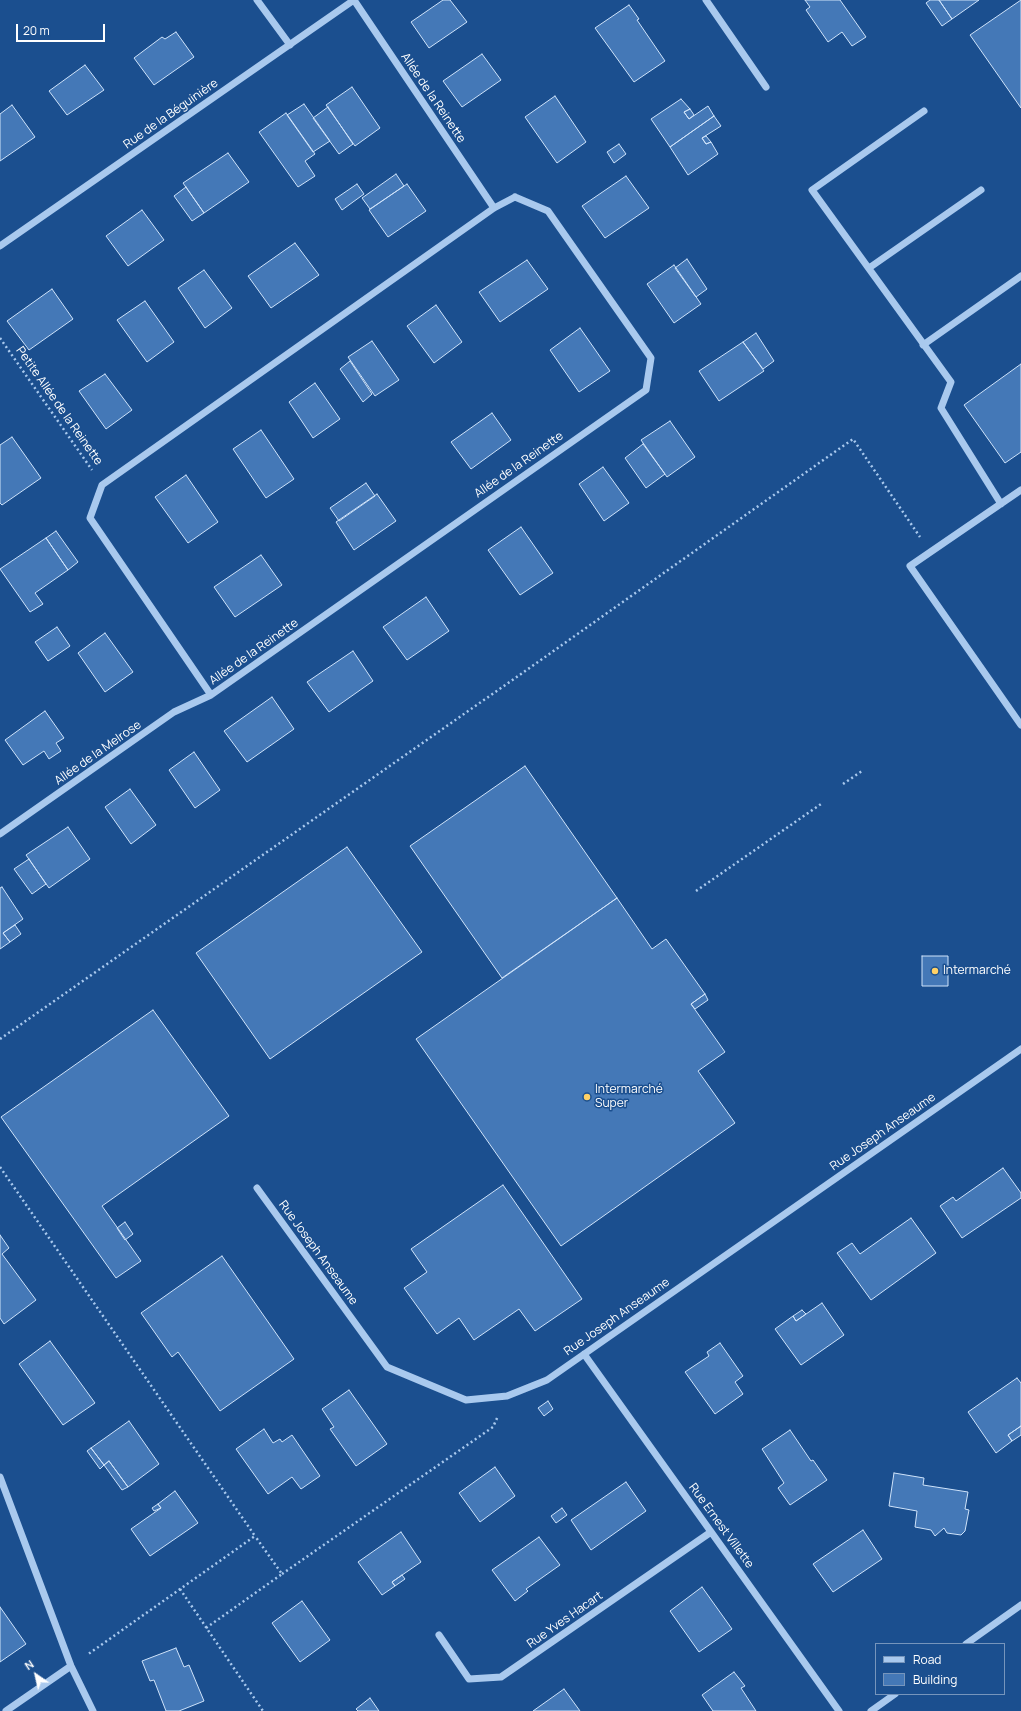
<!DOCTYPE html>
<html>
<head>
<meta charset="utf-8">
<style>
  body { margin:0 }
  #map { position:relative; width:1021px; height:1711px; overflow:hidden; background:#1b4f8f; font-family:Manrope,sans-serif }
  canvas { display:block }
  .legend { position:absolute; left:875px; top:1643px; width:130px; height:52px; box-sizing:border-box; background:#1b4f8f; border:1px solid #7695bc; margin:0; padding:5px 7px; list-style:none; font-size:12px; color:#fff }
  .legend li { display:flex; align-items:center; gap:8px; height:20px }
  .legend b { width:20px; border:1px solid #7695bc }
  .north { position:absolute; left:16px; top:1655px; width:40px; height:40px; -webkit-text-stroke:3px #1b4f8f; paint-order:stroke; rotate:326deg; font-size:11px; font-weight:700; line-height:16px; text-align:center; color:#fff }
  .north::after { content:''; display:block; margin:auto; width:14px; height:18px; background:#fff; clip-path:polygon(50% 0,100% 100%,50% 72%,0 100%) }
  .scale { position:absolute; left:16px; top:24px; width:89px; height:18px; box-sizing:border-box; border:2px solid #fff; border-top:0; padding-left:5px; font-size:12px; line-height:14px; white-space:nowrap; color:#fff; -webkit-text-stroke:3px #1b4f8f; paint-order:stroke }
</style>
</head>
<body>
<div id="map">
<canvas width="1021" height="1711"></canvas>
<ul class="legend">
<li><b style="height:5px;background:#a9c9ee"></b>Road</li>
<li><b style="height:11px;background:#4478b7"></b>Building</li>
</ul>
<div class="north">N</div>
<div class="scale">20 m</div>
</div>
<script>
const ctx = document.querySelector('canvas').getContext('2d');
ctx.lineJoin = 'round';
function paint(path, color) {
  ctx.fillStyle = color;
  ctx.fill(path, 'evenodd');
}
function shape(rows) {
  const path = new Path2D();
  for (const r of rows) {
    path.moveTo(r[0], r[1]);
    for (let i = 2; i < r.length; i += 2) path.lineTo(r[i], r[i + 1]);
  }
  return path;
}
function strokePath(path, color, width, dash) {
  ctx.strokeStyle = color;
  ctx.lineWidth = width;
  ctx.lineCap = dash ? 'butt' : 'round';
  ctx.setLineDash(dash || []);
  ctx.stroke(path);
}
function write(font, color, halo, rows, align = 'center') {
  ctx.font = font + ' Manrope,sans-serif';
  ctx.lineWidth = 3;
  ctx.setLineDash([]);
  ctx.textBaseline = 'middle';
  ctx.strokeStyle = halo;
  ctx.fillStyle = color;
  for (const [text, x, y, turn = 0] of rows) {
    ctx.save();
    ctx.translate(x, y);
    ctx.rotate((+turn || 0) * Math.PI / 180);
    ctx.textAlign = isNaN(turn) ? turn : align;
    if (halo) ctx.strokeText(text, 0, 0);
    ctx.fillText(text, 0, 0);
    ctx.restore();
  }
}
const building = shape([
  [443,0,450,0,467,22,429,48,411,22,443,0],
  [805,0,840,0,866,37,852,46,842,32,828,42,806,10,810,7,805,0],
  [930,0,939,0,952,19,942,26,926,3,930,0],
  [939,0,979,0,952,19,939,0],
  [1021,0,1021,108,970,35,1021,0],
  [629,5,639,19,637,20,665,61,634,82,595,28,629,5],
  [176,32,194,57,154,85,134,58,162,37,165,39,176,32],
  [482,54,501,80,462,107,443,81,482,54],
  [85,65,104,90,67,115,49,91,85,65],
  [352,87,380,128,355,146,326,105,352,87],
  [555,96,586,142,557,163,525,117,555,96],
  [681,99,690,109,684,112,689,119,708,106,714,116,670,147,651,119,681,99],
  [304,104,330,141,313,152,287,115,304,104],
  [12,105,35,137,0,161,0,114,12,105],
  [328,107,353,144,339,154,313,118,328,107],
  [690,109,694,115,689,119,684,112,690,109],
  [286,113,315,154,305,161,315,176,298,187,259,132,286,113],
  [714,116,721,126,702,138,706,144,711,142,718,154,688,175,670,147,714,116],
  [706,136,711,142,706,144,702,138,706,136],
  [619,144,626,154,614,163,607,152,619,144],
  [228,153,249,182,204,213,183,183,228,153],
  [396,174,404,186,370,209,362,198,396,174],
  [626,176,649,208,605,238,582,206,626,176],
  [357,184,364,194,342,210,335,199,357,184],
  [407,184,426,211,388,237,369,210,407,184],
  [186,187,204,213,192,221,174,196,186,187],
  [142,210,164,240,128,266,106,236,142,210],
  [295,243,319,275,271,308,248,276,295,243],
  [687,259,707,289,696,297,675,268,687,259],
  [527,260,548,289,500,322,479,292,527,260],
  [674,265,701,304,674,323,647,284,674,265],
  [204,270,232,308,205,328,178,288,204,270],
  [52,289,73,319,29,350,7,321,52,289],
  [145,301,174,342,147,362,117,320,145,301],
  [436,305,462,342,434,363,407,326,436,305],
  [580,328,610,371,579,392,550,350,580,328],
  [756,333,774,361,763,369,743,342,756,333],
  [372,341,399,380,375,396,348,357,372,341],
  [743,342,764,371,719,401,699,371,743,342],
  [350,361,372,394,363,402,340,369,350,361],
  [1021,364,1021,452,1005,463,964,405,1021,364],
  [105,374,132,410,106,429,79,391,105,374],
  [315,383,340,419,313,438,289,402,315,383],
  [492,413,511,440,471,469,451,442,492,413],
  [670,421,695,457,667,477,641,440,670,421],
  [261,430,294,479,266,498,233,449,261,430],
  [12,437,41,478,2,505,0,503,0,445,12,437],
  [643,444,665,474,646,488,625,458,643,444],
  [603,467,629,503,604,521,579,484,603,467],
  [186,475,218,522,188,543,155,497,186,475],
  [366,483,375,496,339,521,330,508,366,483],
  [377,494,396,521,354,550,336,522,377,494],
  [521,527,553,573,520,595,488,550,521,527],
  [56,531,78,562,68,570,46,538,56,531],
  [46,538,68,570,35,593,43,604,30,612,0,569,46,538],
  [261,555,282,585,235,617,214,587,261,555],
  [426,597,449,631,407,660,383,627,426,597],
  [57,627,70,646,48,661,35,642,57,627],
  [105,633,133,672,105,692,78,653,105,633],
  [353,651,373,681,329,712,307,682,353,651],
  [272,697,294,729,247,762,224,731,272,697],
  [45,711,64,738,56,743,61,751,49,759,44,751,23,765,5,740,45,711],
  [194,752,220,790,195,808,169,770,194,752],
  [525,766,617,898,502,978,410,846,525,766],
  [130,789,156,825,131,844,105,807,130,789],
  [68,827,90,859,49,888,26,855,68,827],
  [347,847,422,952,270,1059,196,953,347,847],
  [29,859,46,884,32,894,14,869,29,859],
  [2,887,23,919,3,933,10,942,0,949,0,888,2,887],
  [617,898,652,949,666,939,705,994,691,1004,725,1052,698,1071,735,1123,561,1246,416,1039,617,898],
  [15,925,21,934,10,942,3,933,15,925],
  [922,956,948,956,948,986,922,986,922,956],
  [705,994,708,1000,695,1009,691,1004,705,994],
  [153,1010,229,1116,102,1206,141,1261,116,1278,1,1117,153,1010],
  [1003,1168,1021,1193,1021,1198,962,1238,940,1206,953,1197,956,1201,1003,1168],
  [503,1185,582,1299,535,1331,519,1309,474,1340,459,1318,437,1334,404,1288,427,1272,411,1249,503,1185],
  [911,1218,936,1253,871,1300,837,1253,852,1243,860,1254,911,1218],
  [125,1222,133,1234,125,1240,117,1228,125,1222],
  [0,1235,9,1248,2,1254,36,1300,4,1324,0,1318,0,1235],
  [222,1256,294,1359,220,1411,178,1352,172,1357,141,1313,222,1256],
  [822,1303,844,1335,801,1365,775,1329,793,1316,796,1321,822,1303],
  [802,1310,806,1314,796,1321,793,1316,802,1310],
  [50,1341,95,1403,63,1425,19,1364,50,1341],
  [720,1343,743,1376,735,1382,743,1394,715,1414,685,1372,709,1356,707,1352,720,1343],
  [1017,1378,1021,1383,1021,1426,1008,1435,1012,1441,996,1453,968,1412,1017,1378],
  [349,1390,387,1444,356,1466,330,1429,334,1427,322,1409,349,1390],
  [548,1401,553,1409,544,1416,538,1408,548,1401],
  [129,1421,159,1464,128,1487,109,1461,104,1465,91,1448,129,1421],
  [1021,1426,1021,1435,1012,1441,1008,1435,1021,1426],
  [264,1429,273,1443,280,1439,282,1442,292,1435,320,1476,301,1489,292,1477,268,1494,236,1449,264,1429],
  [790,1430,811,1461,813,1460,827,1480,790,1505,778,1488,784,1483,762,1449,790,1430],
  [91,1448,104,1465,100,1469,87,1451,91,1448],
  [109,1461,128,1487,122,1490,104,1465,109,1461],
  [495,1467,515,1496,480,1522,459,1493,495,1467],
  [894,1473,924,1478,923,1485,968,1492,965,1509,969,1510,965,1531,961,1535,947,1533,944,1528,935,1536,931,1530,915,1527,917,1511,889,1506,894,1473],
  [626,1482,646,1511,591,1550,571,1520,626,1482],
  [175,1491,198,1523,150,1556,131,1529,161,1508,158,1504,175,1491],
  [158,1504,161,1508,154,1511,152,1508,158,1504],
  [562,1508,567,1515,556,1523,551,1516,562,1508],
  [863,1530,882,1559,833,1592,813,1564,863,1530],
  [401,1532,421,1562,392,1582,395,1586,382,1595,358,1562,401,1532],
  [539,1537,560,1565,526,1589,528,1591,515,1601,492,1570,539,1537],
  [402,1575,405,1579,395,1586,392,1582,402,1575],
  [702,1587,732,1629,699,1652,670,1611,702,1587],
  [302,1601,330,1640,300,1662,272,1623,302,1601],
  [0,1607,26,1644,0,1662,0,1607],
  [176,1648,184,1667,189,1665,204,1701,179,1711,166,1711,154,1680,150,1681,142,1661,176,1648],
  [734,1672,745,1686,741,1688,756,1711,713,1711,702,1695,734,1672],
  [564,1689,580,1711,533,1711,564,1689],
  [370,1698,379,1711,358,1711,356,1709,370,1698]
]);
paint(building, '#4478b7');
strokePath(building, '#cfe3fa', 1);
strokePath(shape([
  [0,338,92,470],
  [843,784,862,771],
  [696,891,821,804],
  [0,1039,521,674,853,439,920,537],
  [0,1167,255,1536,87,1655],
  [282,1574,493,1427,498,1416],
  [180,1589,263,1711],
  [206,1628,282,1574,255,1536]
]), '#a9c9ee', 2.5, [2, 3]);
strokePath(shape([
  [257,0,290,45],
  [354,0,494,208],
  [706,0,766,87],
  [924,111,812,190,951,382,941,408,1001,504],
  [515,197,548,211,651,358,646,390,211,695,90,518,102,485,494,208,515,197],
  [0,246,354,0],
  [869,268,981,190],
  [923,345,1021,276],
  [1021,490,910,566,1021,725],
  [0,834,174,712,211,695],
  [257,1188,387,1367,466,1400,507,1396,547,1380,1021,1049],
  [584,1354,839,1711],
  [0,1477,71,1666,93,1711],
  [439,1635,469,1679,501,1677,711,1532],
  [966,1644,1021,1605],
  [6,1711,71,1666],
  [871,1711,895,1694]
]), '#a9c9ee', 7);
for (const [x, y, r, color] of [
  [935,971,4,"#ffd166"],
  [587,1097,4,"#ffd166"]
]) {
  const dot = new Path2D();
  dot.arc(x, y, r, 0, 2 * Math.PI);
  ctx.fillStyle = color;
  ctx.fill(dot);
  strokePath(dot, '#1b4f8f', 1.5);
}
write('12px', '#fff', '#1b4f8f', [
  ["Allée de la Reinette",433,98,56],
  ["Rue de la Béguinière",171,114,-35],
  ["Petite Allée de la Reinette",59,406,55],
  ["Allée de la Reinette",519,465,-35],
  ["Allée de la Reinette",254,652,-35],
  ["Allée de la Melrose",98,753,-35],
  ["Rue Joseph Anseaume",883,1132,-35],
  ["Rue Joseph Anseaume",318,1253,54],
  ["Rue Joseph Anseaume",617,1317,-35],
  ["Rue Ernest Villette",721,1526,54],
  ["Rue Yves Hacart",565,1620,-35]
]);
write('12px', '#fff', '#1b4f8f', [
  ["Intermarché",943,971],
  ["Intermarché",595,1090],
  ["Super",595,1104]
], 'left');
</script>
</body>
</html>
